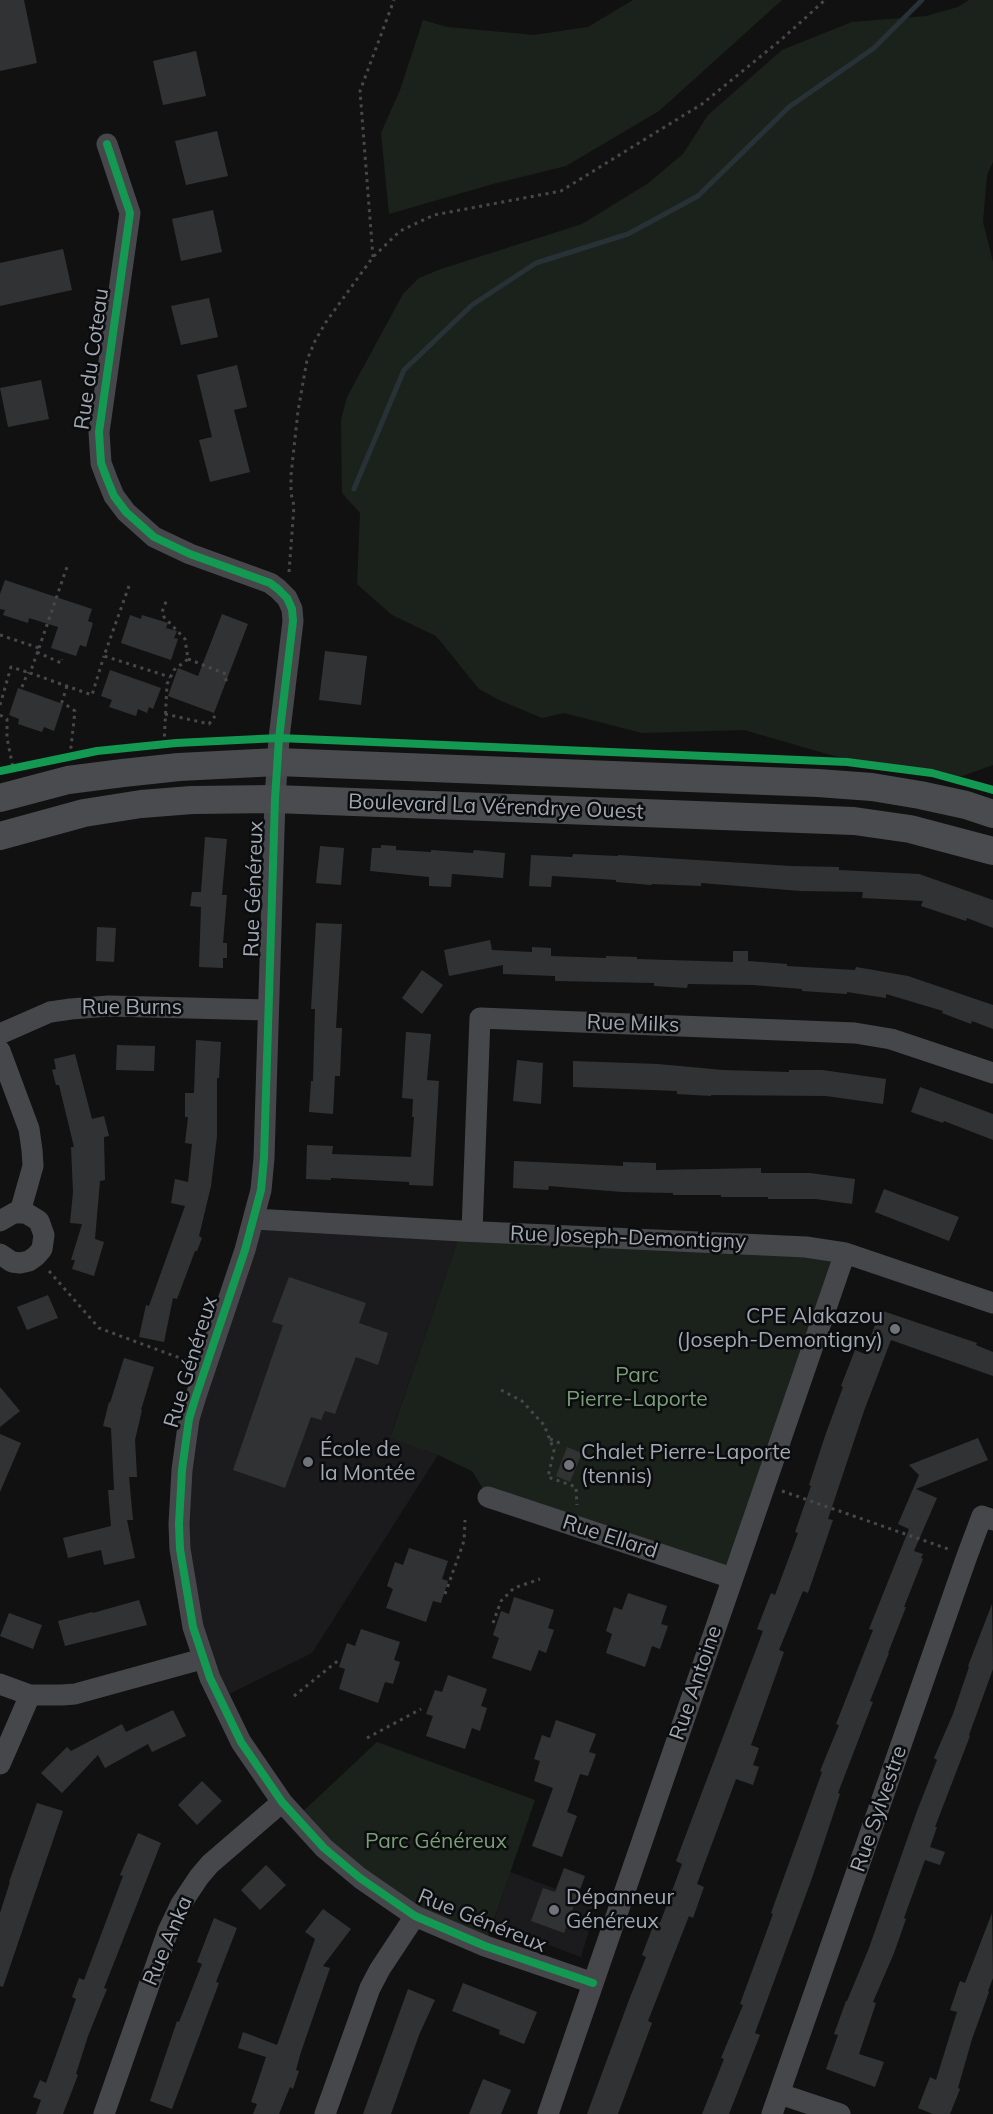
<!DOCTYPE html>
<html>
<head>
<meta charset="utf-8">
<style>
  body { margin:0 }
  canvas { display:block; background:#111 }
</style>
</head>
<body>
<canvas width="993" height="2114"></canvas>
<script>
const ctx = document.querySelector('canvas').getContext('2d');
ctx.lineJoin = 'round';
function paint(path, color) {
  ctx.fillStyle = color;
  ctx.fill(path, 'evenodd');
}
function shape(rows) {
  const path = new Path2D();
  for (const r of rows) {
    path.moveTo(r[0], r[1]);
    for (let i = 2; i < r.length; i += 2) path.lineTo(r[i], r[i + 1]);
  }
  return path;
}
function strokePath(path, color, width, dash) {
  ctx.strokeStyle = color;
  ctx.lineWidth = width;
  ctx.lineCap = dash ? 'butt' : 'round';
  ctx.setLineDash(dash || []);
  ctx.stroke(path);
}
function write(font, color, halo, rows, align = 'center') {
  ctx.font = font + ' Mulish,sans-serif';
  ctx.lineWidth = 5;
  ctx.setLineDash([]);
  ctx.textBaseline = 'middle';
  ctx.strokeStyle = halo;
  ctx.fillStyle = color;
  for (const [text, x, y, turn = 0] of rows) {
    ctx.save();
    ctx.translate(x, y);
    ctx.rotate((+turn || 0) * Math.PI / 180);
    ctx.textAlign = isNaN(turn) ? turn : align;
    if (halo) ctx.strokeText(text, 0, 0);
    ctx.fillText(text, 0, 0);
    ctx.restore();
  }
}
paint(shape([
  [254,1219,461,1231,390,1437,438,1455,312,1653,219,1699,193,1627,182,1470],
  [510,1872,597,1904,581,1957,493,1924]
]), '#1b1b1d');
paint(shape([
  [633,0,782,0,659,111,566,166,493,184,389,214,381,133,400,90,423,20,447,27,534,35,588,27],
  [969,0,993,0,993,162,987,175,983,222,993,262,993,765,951,780,834,756,744,730,642,733,564,713,542,718,499,700,479,689,436,636,392,615,357,584,360,513,342,493,341,420,347,397,403,294,419,278,441,269,582,224,647,184,683,154,708,115,782,50,852,22,926,16,958,7],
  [461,1231,845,1253,732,1578,488,1497,472,1471,438,1455,390,1438],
  [377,1742,535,1800,485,1946,437,1926,296,1818]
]), '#1b211b');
strokePath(shape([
  [354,489,404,370,472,305,536,263,628,234,698,196,789,107,874,48,922,0]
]), '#283136', 5);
paint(shape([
  [0,0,24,0,37,63,0,71],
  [196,51,206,96,163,105,153,61],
  [217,131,228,176,186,185,175,141],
  [213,210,222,252,181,261,172,219],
  [63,249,72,290,0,306,0,263],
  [209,298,218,337,181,345,171,306],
  [237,365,247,407,234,410,250,472,210,482,199,440,212,437,197,375],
  [41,380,49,419,8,427,0,388],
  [5,580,92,609,88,621,93,623,86,647,80,645,76,656,51,648,58,627,29,618,28,623,3,615,5,610,0,609,0,594],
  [222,614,248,624,214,713,168,696,178,668,198,676],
  [130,615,141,619,142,615,168,623,166,628,177,631,174,638,178,639,171,660,121,643],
  [325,651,367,656,361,705,319,700],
  [110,670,161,688,153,709,149,707,147,713,138,709,136,716,109,707,112,700,101,696],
  [18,688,63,704,54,731,44,727,42,732,18,724,19,719,9,715],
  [205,837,227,839,222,895,227,895,223,943,227,943,227,958,223,958,223,968,199,967,201,907,190,906,192,892,201,892],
  [381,845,396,846,396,850,431,852,431,850,473,853,474,850,505,853,503,878,452,874,451,887,429,886,429,877,370,871,372,848,381,848],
  [320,846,344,848,341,885,316,883],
  [573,854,618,856,618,855,791,866,839,867,839,870,919,874,993,900,993,928,967,918,966,921,921,906,923,901,862,898,863,892,801,891,701,883,701,886,652,884,651,885,616,882,616,880,552,876,551,887,529,886,531,855,572,857],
  [316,923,342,924,336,1028,342,1028,340,1076,335,1076,333,1114,309,1112,311,1081,313,1081,315,1009,311,1009],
  [97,927,116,928,114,962,96,961],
  [490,940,492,950,532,952,532,947,551,948,551,956,606,958,606,956,637,957,637,959,733,962,733,951,748,951,748,961,787,964,787,966,855,970,856,967,908,976,993,1005,993,1029,972,1021,971,1024,942,1013,943,1011,886,994,886,998,847,992,847,994,802,991,802,989,753,985,688,984,687,988,654,986,654,983,555,981,555,976,503,974,503,965,449,976,444,950],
  [422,970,443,985,422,1014,402,998],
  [406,1032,431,1034,427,1080,439,1081,433,1186,409,1185,409,1182,331,1178,331,1180,306,1179,307,1145,333,1146,332,1154,411,1157,414,1117,412,1117,413,1099,402,1098],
  [196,1040,221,1042,219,1078,217,1078,217,1136,211,1186,199,1236,202,1238,197,1251,195,1251,177,1299,173,1298,164,1342,139,1337,146,1305,149,1306,185,1206,171,1203,175,1179,188,1182,192,1144,185,1143,188,1117,185,1117,185,1093,194,1093],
  [117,1045,155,1046,154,1071,116,1070],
  [75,1054,92,1119,104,1116,109,1136,104,1137,105,1180,100,1181,95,1239,104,1242,94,1276,72,1269,75,1260,71,1260,82,1224,70,1223,73,1192,71,1147,74,1147,59,1085,56,1085,52,1070,56,1069,54,1059],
  [517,1060,543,1063,541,1104,513,1101],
  [573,1061,658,1064,723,1070,789,1072,789,1070,822,1070,886,1079,883,1104,826,1096,711,1095,711,1096,677,1094,677,1091,573,1087],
  [920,1087,993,1114,993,1140,944,1121,943,1123,911,1112],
  [514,1161,623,1166,623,1162,656,1163,656,1170,761,1168,761,1173,810,1173,855,1179,852,1204,816,1199,768,1199,768,1197,721,1197,721,1195,673,1195,673,1193,622,1192,549,1186,548,1190,513,1188],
  [884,1189,959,1217,949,1241,875,1212],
  [289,1277,366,1303,359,1323,388,1333,378,1365,356,1357,335,1414,325,1411,321,1420,311,1417,285,1488,233,1470,283,1325,272,1322],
  [48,1295,58,1318,27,1330,17,1307],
  [880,1310,977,1343,976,1345,993,1352,993,1376,891,1340,864,1411,828,1519,833,1520,820,1558,808,1593,803,1591,779,1650,784,1652,751,1745,759,1748,753,1765,759,1767,753,1785,736,1779,697,1884,704,1887,693,1918,689,1916,648,2021,652,2023,618,2114,587,2114,629,2000,646,1957,642,1955,655,1921,660,1923,682,1864,676,1861,763,1631,757,1629,771,1593,775,1595,798,1533,795,1532,811,1486,809,1485,825,1436,843,1387,841,1386,855,1350,865,1354],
  [124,1358,154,1367,141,1410,142,1410,135,1440,137,1477,129,1477,133,1520,127,1520,135,1558,104,1565,101,1550,68,1558,63,1538,111,1526,108,1490,114,1490,111,1428,103,1426,109,1402,110,1403],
  [0,1387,20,1411,0,1427],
  [0,1434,21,1443,0,1492],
  [978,1438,988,1460,916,1489,937,1498,914,1551,923,1554,921,1558,923,1559,904,1607,906,1607,888,1653,889,1653,870,1701,873,1702,838,1793,840,1794,812,1878,755,2033,760,2035,729,2114,702,2114,724,2059,721,2058,743,2005,740,2004,773,1914,771,1913,822,1772,820,1771,839,1725,836,1724,873,1630,869,1629,909,1529,898,1524,919,1475,909,1465],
  [567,1447,582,1453,570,1482,556,1476],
  [409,1548,448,1561,442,1579,448,1581,441,1603,433,1601,426,1622,386,1608,393,1589,387,1586,395,1562,403,1565],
  [628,1593,667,1606,661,1624,668,1626,660,1649,652,1646,645,1667,606,1653,612,1634,606,1631,614,1607,622,1610],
  [514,1597,554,1610,548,1628,554,1630,546,1653,539,1650,531,1671,492,1658,499,1638,493,1635,501,1611,509,1614],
  [139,1600,147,1625,65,1646,58,1621,92,1612,93,1613],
  [992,1604,993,1669,969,1735,970,1736,935,1827,937,1827,930,1847,945,1852,940,1865,925,1860,904,1918,906,1919,894,1953,873,2002,876,2003,859,2054,884,2062,875,2087,826,2069,838,2035,834,2034,846,2001,847,2001,869,1948,917,1811,937,1760,934,1758,953,1714,969,1667,968,1666],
  [9,1613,42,1625,33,1649,0,1636],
  [361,1629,400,1642,394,1660,400,1662,393,1684,385,1682,378,1703,339,1689,345,1669,339,1667,347,1643,355,1646],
  [448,1675,487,1689,481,1706,487,1708,480,1731,472,1728,465,1749,426,1736,433,1716,426,1714,435,1690,442,1692],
  [173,1710,186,1736,152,1752,148,1744,105,1768,98,1755,62,1793,41,1773,67,1747,71,1751,122,1724,126,1732],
  [556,1720,596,1734,589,1752,596,1754,588,1776,580,1774,567,1812,577,1816,562,1857,532,1846,553,1788,534,1781,540,1761,534,1759,542,1735,550,1738],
  [202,1781,222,1801,197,1825,178,1805],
  [37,1803,63,1811,3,1987,0,1986,0,1913,10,1882,9,1882],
  [138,1833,161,1843,104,1988,107,1989,88,2036,76,2074,78,2075,63,2114,36,2114,41,2100,33,2097,40,2080,46,2083,76,1999,72,1997,79,1978,84,1980,123,1876,120,1875],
  [266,1865,286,1885,260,1910,241,1890],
  [564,1868,585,1876,564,1933,531,1921,543,1888,555,1892],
  [323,1909,351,1929,323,1966,330,1968,301,2052,296,2070,299,2071,293,2089,290,2087,279,2114,253,2114,257,2104,251,2102,266,2057,238,2048,243,2032,277,2045,315,1939,305,1932],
  [992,1913,993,1978,988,1991,989,1992,972,2039,958,2088,960,2089,950,2114,933,2114,918,2108,930,2077,936,2080,957,2012,950,2010,960,1981,965,1983],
  [214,1918,237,1928,216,1982,219,1983,172,2109,150,2101,177,2021,179,2022,202,1964,197,1962],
  [463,1983,537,2012,524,2044,499,2034,500,2030,452,2011],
  [408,1989,435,2000,419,2035,391,2114,363,2114],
  [483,2079,511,2090,501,2114,469,2114]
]), '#313233');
strokePath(shape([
  [373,257,360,91,394,0],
  [289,572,294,506,291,493,291,475,298,411,307,360,315,341,326,322,373,257,400,231,434,215,561,191,702,104,782,39,825,0],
  [129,586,104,656,170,677],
  [0,635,39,648,30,673,92,695,104,656],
  [39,648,68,564],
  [37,652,61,663,62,659],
  [188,659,226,674,226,685],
  [67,686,62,702,75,711,70,756],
  [22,687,28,672],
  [0,705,11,667,27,672],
  [165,714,209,724,215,716],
  [0,715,7,719,7,738,13,768],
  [164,744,167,684,174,670,188,659,185,639,164,617,162,612,167,599],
  [49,1271,99,1328,188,1361],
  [501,1390,522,1401,544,1425,554,1450,548,1477,576,1487,577,1505],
  [550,1439,562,1444],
  [782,1491,951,1550],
  [445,1594,464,1541,465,1520],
  [493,1623,501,1601,514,1588,540,1579],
  [294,1696,340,1659],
  [367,1738,421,1709]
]), '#47484c', 3, [3, 4.5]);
strokePath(shape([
  [107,144,130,213,99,432,101,463,107,479,114,496,126,512,154,537,190,554,270,583,278,589,287,598,292,609,293,621,279,738,275,799,264,1158,261,1190,245,1250,196,1396,189,1419,182,1470,179,1524,180,1549,193,1627,210,1678,241,1742,282,1802,324,1848,360,1878,415,1916,485,1946,593,1983],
  [0,1034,50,1012,71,1009,109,1006,268,1010],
  [0,1051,29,1129,32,1150,33,1166,20,1212],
  [254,1219,461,1231,806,1247,845,1253,993,1303],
  [0,1221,14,1213,26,1213,39,1221,44,1235,42,1249,36,1256,29,1261,20,1263,12,1262,0,1254],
  [472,1231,480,1018,855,1033,891,1039,993,1073],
  [488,1497,732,1578],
  [0,1684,30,1695,62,1695,75,1694,202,1659],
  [0,1764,30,1695],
  [780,2094,840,2114],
  [104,2114,168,1931,181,1904,199,1877,210,1864,282,1802],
  [325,2114,370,1988,380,1969,415,1916],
  [548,2114,845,1253],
  [772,2114,967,1556,982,1516,993,1520]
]), '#45474a', 21);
strokePath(shape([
  [0,798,68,780,123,773,179,767,277,762,818,783,872,787,920,795,966,805,993,814],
  [0,836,84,813,141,804,192,800,275,799,854,821,910,829,993,851]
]), '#494b4e', 28);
strokePath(shape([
  [107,144,130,213,99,432,101,463,107,479,114,496,126,512,154,537,190,554,270,583,278,589,287,598,292,609,293,621,279,738,275,799,264,1158,261,1190,245,1250,196,1396,189,1419,182,1470,179,1524,180,1549,193,1627,210,1678,241,1742,282,1802,324,1848,360,1878,415,1916,485,1946,593,1983],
  [0,771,97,751,176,743,279,738,847,762,932,773,993,790]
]), '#139951', 8);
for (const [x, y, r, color] of [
  [895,1329,6,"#6f737a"],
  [308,1462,6,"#6f737a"],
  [569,1465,6,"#6f737a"],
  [554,1910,6,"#6f737a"]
]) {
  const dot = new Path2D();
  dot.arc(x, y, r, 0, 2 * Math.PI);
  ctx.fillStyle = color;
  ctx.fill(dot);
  strokePath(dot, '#0b0c0d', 2);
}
write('21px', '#a1a8b3', '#0b0c0d', [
  ["Rue du Coteau",92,359,-82],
  ["Boulevard La Vérendrye Ouest",496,807,2],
  ["Rue Généreux",254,889,-88],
  ["Rue Burns",132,1008],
  ["Rue Milks",633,1024,2],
  ["Rue Joseph-Demontigny",628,1238,2],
  ["Rue Généreux",191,1362,-73],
  ["Rue Ellard",610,1537,18],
  ["Rue Antoine",696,1683,-71],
  ["Rue Sylvestre",879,1809,-71],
  ["Rue Généreux",482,1921,22],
  ["Rue Anka",168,1941,-67]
]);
write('21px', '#a1a8b3', '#0b0c0d', [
  ["CPE Alakazou",883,1317,"right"],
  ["(Joseph-Demontigny)",883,1341,"right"],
  ["École de",320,1450],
  ["la Montée",320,1474],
  ["Chalet Pierre-Laporte",581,1453],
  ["(tennis)",581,1477],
  ["Dépanneur",566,1898],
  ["Généreux",566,1922]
], 'left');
write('21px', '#799e78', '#0b0c0d', [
  ["Parc",637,1376],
  ["Pierre-Laporte",637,1400],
  ["Parc Généreux",436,1842]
]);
</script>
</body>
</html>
